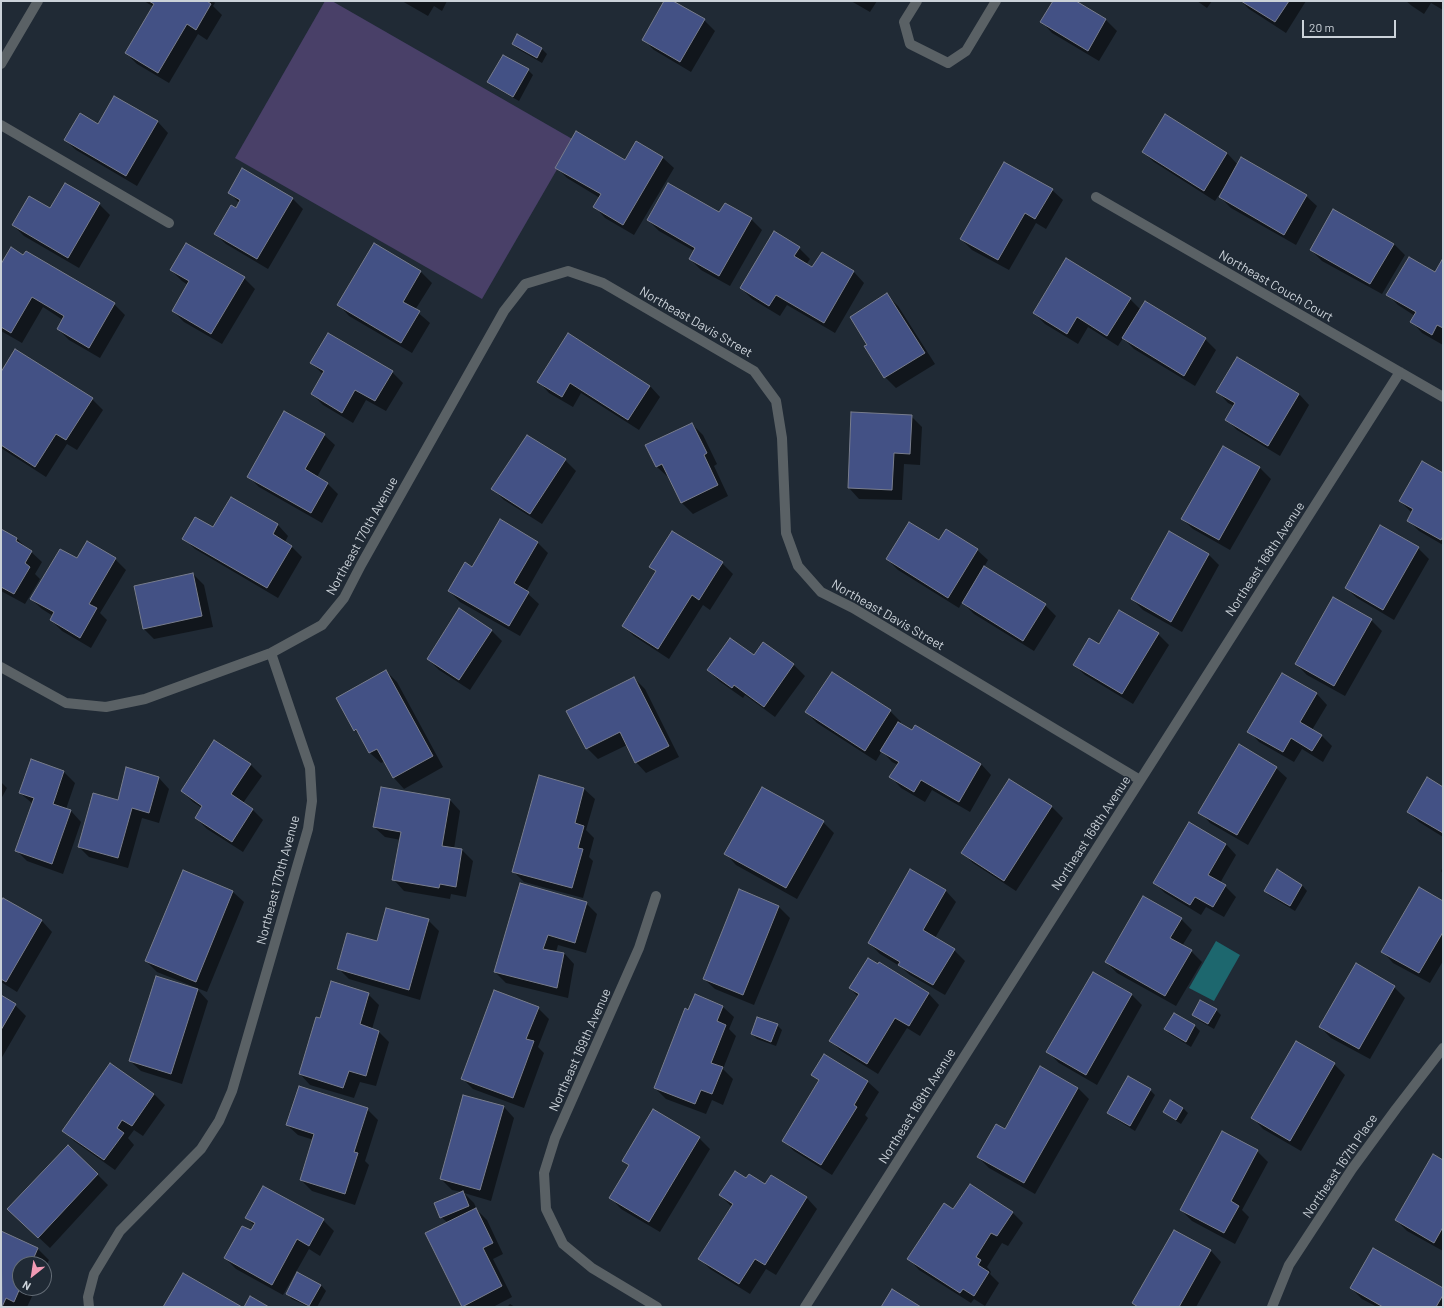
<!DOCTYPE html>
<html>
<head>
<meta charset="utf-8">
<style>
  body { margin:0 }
  #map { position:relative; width:1444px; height:1308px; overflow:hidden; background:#202a35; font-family:Barlow,sans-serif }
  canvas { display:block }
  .frame { position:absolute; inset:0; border:2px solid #cbd2d9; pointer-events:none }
  .north { position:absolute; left:12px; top:1256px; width:40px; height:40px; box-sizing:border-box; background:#202a35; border:1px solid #646d77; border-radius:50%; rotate:210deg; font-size:11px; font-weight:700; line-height:16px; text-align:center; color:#cbd2d9 }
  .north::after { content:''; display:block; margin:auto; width:14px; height:18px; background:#f19ab4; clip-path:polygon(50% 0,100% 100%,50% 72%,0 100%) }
  .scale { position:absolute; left:1302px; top:20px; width:94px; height:18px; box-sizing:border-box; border:2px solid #cbd2d9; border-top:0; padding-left:5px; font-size:12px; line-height:14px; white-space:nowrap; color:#cbd2d9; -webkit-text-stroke:3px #202a35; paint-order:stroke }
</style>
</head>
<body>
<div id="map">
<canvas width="1444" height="1308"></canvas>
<div class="frame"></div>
<div class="north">N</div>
<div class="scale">20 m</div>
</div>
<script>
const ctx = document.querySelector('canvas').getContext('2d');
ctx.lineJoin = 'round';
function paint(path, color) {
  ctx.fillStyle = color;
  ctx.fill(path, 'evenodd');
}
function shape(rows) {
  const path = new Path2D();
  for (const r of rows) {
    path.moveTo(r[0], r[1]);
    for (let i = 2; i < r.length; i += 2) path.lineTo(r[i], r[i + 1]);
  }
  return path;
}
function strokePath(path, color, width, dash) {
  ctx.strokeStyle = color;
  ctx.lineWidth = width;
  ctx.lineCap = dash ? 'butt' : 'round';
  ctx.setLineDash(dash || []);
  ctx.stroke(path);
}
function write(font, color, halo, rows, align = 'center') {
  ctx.font = font + ' Barlow,sans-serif';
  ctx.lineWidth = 3;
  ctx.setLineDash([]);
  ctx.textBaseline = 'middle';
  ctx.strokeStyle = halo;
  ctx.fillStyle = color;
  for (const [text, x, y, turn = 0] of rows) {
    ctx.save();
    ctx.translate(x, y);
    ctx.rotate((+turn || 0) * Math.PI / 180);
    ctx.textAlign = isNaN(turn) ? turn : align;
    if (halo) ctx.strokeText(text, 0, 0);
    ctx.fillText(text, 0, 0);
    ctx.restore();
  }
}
paint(shape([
  [325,1,332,1,574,140,482,299,235,158]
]), '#494068');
paint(shape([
  [1216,941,1240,955,1214,1001,1189,988]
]), '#1d676e');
paint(shape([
  [144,1,213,1,215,3,213,6,222,15,207,40,198,34,169,83,137,64,126,53,154,7],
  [402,1,447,1,442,11,434,6,428,16],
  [665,1,671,1,704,20,715,31,691,72,654,50,643,39],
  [851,1,877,1,870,12],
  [1054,1,1074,1,1106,20,1117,31,1099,61,1052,33,1042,22],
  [1197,1,1212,1,1207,8],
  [1241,1,1306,1,1286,33,1249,9],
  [1406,1,1443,1,1443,10,1431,3,1424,14,1412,6],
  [518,35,542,49,547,54,542,63,518,49,513,44],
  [528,70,533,75,519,101,494,87,489,82],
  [115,97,158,122,168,133,137,186,76,150,65,140,98,125],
  [1165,116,1227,153,1238,165,1306,196,1317,206,1296,245,1231,208,1220,197,1224,190,1223,189,1215,201,1154,162,1143,152],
  [637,142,663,158,674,168,634,235,605,218,595,207,600,198,567,178,556,167,625,161],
  [1052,190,1063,200,1046,229,1036,223,1009,270,972,250,961,239],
  [229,192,292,198,303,209,268,269,226,244,215,234,236,209,239,203],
  [99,204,110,215,79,268,24,236,13,225,50,209],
  [1334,210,1394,244,1405,255,1382,294,1322,261,1311,250],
  [720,213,751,219,762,230,730,286,701,270,690,259,694,251,659,231,648,220],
  [374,244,421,272,432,283,415,310,430,323,412,353,349,316,339,305],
  [799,248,810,259,806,265,813,268,822,253,854,272,864,283,835,333,787,305,780,316,752,299,741,288],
  [26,253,114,304,125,315,100,358,69,340,58,329,63,320,43,307,22,343,1,331,1,266,24,256],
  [1067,260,1130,299,1141,310,1205,339,1216,350,1195,386,1134,349,1123,338,1118,346,1088,327,1078,344,1045,324,1034,313],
  [1443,260,1443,345,1422,333,1412,322,1415,316,1398,305,1388,295,1435,274],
  [171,270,244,278,255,289,222,344,184,322,173,311,188,285,182,281],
  [887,295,898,306,935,364,896,388,885,377,868,345],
  [568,334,650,386,660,397,639,430,581,393,573,407,549,393,539,382],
  [311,363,392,372,403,383,386,411,366,400,353,423,323,405,312,394,324,375],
  [1,374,92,399,103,410,77,450,67,444,46,477,1,448],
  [1218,392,1299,394,1309,405,1280,456,1237,430,1226,419,1234,406,1228,403],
  [911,416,922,427,920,465,904,464,902,500,859,499,849,488],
  [692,424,703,435,717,464,714,466,728,496,693,514,682,503,669,477,668,477,657,467],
  [324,435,335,445,317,477,327,483,338,494,322,523,259,487,248,476],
  [1223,447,1260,468,1271,479,1230,550,1193,529,1182,519],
  [565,460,576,471,542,524,504,500,493,489],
  [1443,475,1443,545,1419,531,1408,520,1412,513,1400,501],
  [231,498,278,525,288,536,285,542,292,547,302,557,278,598,195,549,184,539,213,529],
  [1,530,17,539,42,562,35,574,40,579,25,604,1,591],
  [537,542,548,553,526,592,539,604,520,636,460,602,449,591,472,568],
  [939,542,977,550,988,560,984,567,1045,605,1056,616,1034,651,974,614,962,602,959,608,898,570,887,559],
  [1418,548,1429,559,1394,620,1357,598,1346,588],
  [1208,554,1219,565,1182,632,1143,610,1132,599],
  [115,559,126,570,100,613,107,620,91,648,62,631,51,620,53,616,42,609,31,599,77,560],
  [722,563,733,574,710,610,703,605,669,659,634,636,623,626,656,572,650,567],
  [193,574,204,585,213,627,154,639,144,629],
  [1371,620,1382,631,1345,696,1307,675,1296,664],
  [491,630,502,641,470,690,439,670,428,659],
  [1158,634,1169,645,1133,704,1085,675,1074,665,1099,645],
  [763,643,794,665,805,676,775,717,745,695,743,698,719,681,708,670,754,657],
  [386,671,397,682,443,767,404,789,394,778,385,761,381,763,370,753,360,736,355,730],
  [1282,674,1317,694,1327,705,1312,730,1321,735,1332,746,1323,762,1302,749,1294,762,1259,742,1249,731],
  [634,678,645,689,679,757,646,773,636,762,627,745,598,759,587,748],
  [890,711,901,722,899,724,981,764,991,775,970,812,932,790,925,802,901,788,891,777,898,765,892,762,882,751,876,761,817,723,806,712],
  [214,741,251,765,262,776,243,803,253,810,263,820,243,852,207,829,196,818,202,808,193,802,182,791],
  [32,761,64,772,75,783,66,809,71,811,81,822,63,874,27,861,16,850,33,804,20,793],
  [1276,768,1287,778,1248,845,1210,823,1200,812],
  [159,778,169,789,159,823,142,818,128,868,89,857,79,847,118,801],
  [1010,780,1052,807,1063,818,1016,891,973,863,963,853],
  [1,782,7,788,1,799],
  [1443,788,1443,837,1419,822,1408,812],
  [584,789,595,799,586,830,594,838,589,857,593,861,583,898,524,882,513,871],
  [450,800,460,811,454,849,462,850,473,861,466,897,451,894,450,899,404,891,394,880,401,840,385,837,374,827],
  [823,822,834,833,797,899,736,865,726,854],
  [1226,844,1236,855,1220,883,1225,886,1236,897,1224,917,1206,907,1201,915,1165,893,1154,883],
  [1443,867,1443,874,1441,871],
  [910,870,946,891,956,902,935,938,954,950,965,961,945,995,910,975,901,967,880,954,869,943],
  [1302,885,1307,891,1295,911,1270,896,1265,891],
  [740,891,779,907,790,918,754,1005,715,989,704,979],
  [233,892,244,902,207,992,157,972,146,961],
  [3,899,42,921,52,932,17,992,1,982,1,903],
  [1443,902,1443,961,1430,983,1393,963,1383,952],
  [586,903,597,914,586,953,558,945,556,952,564,953,574,964,568,998,506,983,495,972],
  [1181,919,1192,930,1182,946,1191,951,1202,962,1176,1006,1117,973,1106,962],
  [428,920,439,931,420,1000,349,979,338,968,378,943],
  [880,963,929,994,939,1005,920,1036,907,1028,878,1074,841,1051,831,1041,858,997,850,988,878,966],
  [1394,987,1405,998,1370,1059,1331,1038,1320,1027],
  [198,990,208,1001,182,1084,141,1071,130,1061],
  [368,994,379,1005,372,1029,379,1032,389,1042,376,1086,360,1082,354,1098,310,1085,300,1074,321,1019],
  [695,995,723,1007,734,1017,729,1029,736,1036,723,1069,733,1079,723,1105,712,1100,706,1114,666,1099,655,1088],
  [1132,995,1142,1005,1097,1085,1059,1063,1048,1052],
  [1,996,15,1005,26,1016,1,1059],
  [538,1008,549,1019,538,1047,544,1053,524,1108,473,1089,462,1078],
  [1216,1010,1221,1015,1214,1029,1198,1020,1193,1015],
  [1174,1014,1195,1026,1200,1031,1191,1047,1170,1034,1165,1029],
  [777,1025,782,1030,776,1046,757,1039,752,1034],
  [824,1055,868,1082,879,1092,865,1115,868,1118,832,1175,794,1151,783,1140,819,1081,812,1074],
  [110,1064,154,1094,165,1105,143,1136,134,1130,128,1138,134,1145,115,1170,74,1141,64,1131],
  [1334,1064,1345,1075,1301,1151,1263,1129,1253,1118],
  [1041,1068,1078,1088,1089,1099,1035,1194,989,1168,978,1157,1006,1130],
  [1150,1090,1155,1095,1135,1131,1114,1118,1108,1113],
  [464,1096,504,1107,514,1118,491,1201,464,1193,474,1203,477,1210,487,1220,503,1254,493,1259,512,1297,493,1307,463,1306,448,1223,441,1217,462,1192,452,1190,441,1179],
  [1183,1108,1188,1113,1181,1124,1170,1117,1165,1112],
  [367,1109,378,1120,365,1161,369,1165,355,1205,312,1191,301,1180,314,1140,298,1135,287,1125],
  [699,1138,710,1149,660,1232,621,1209,611,1198,629,1166,624,1161],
  [1257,1151,1268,1162,1242,1210,1249,1217,1235,1244,1192,1221,1181,1210],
  [1443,1161,1443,1251,1407,1231,1396,1220],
  [97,1174,108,1185,50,1248,20,1220],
  [772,1176,807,1198,817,1209,776,1275,766,1269,750,1294,710,1269,700,1259,732,1207,720,1195,747,1180,766,1185],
  [953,1210,1012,1212,1023,1223,1008,1246,1002,1243,987,1267,991,1272,990,1274,999,1283,985,1306,974,1299,971,1303,919,1270,909,1259],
  [246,1218,323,1220,334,1231,320,1256,309,1249,283,1295,236,1269,225,1258,251,1232,254,1225],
  [1175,1231,1211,1251,1221,1262,1196,1307,1137,1307,1133,1303],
  [1,1232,38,1249,49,1260,44,1270,44,1264,20,1264,20,1288,36,1288,27,1307,1,1307],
  [321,1285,326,1291,317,1307,309,1307,292,1299,287,1294],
  [1351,1288,1443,1290,1443,1307,1377,1307,1362,1299],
  [510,1304,515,1307,507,1307]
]), '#0007');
const building = shape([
  [149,1,207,1,211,4,196,30,187,24,158,73,125,53,154,4,149,1],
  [664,1,673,1,705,19,680,62,642,40,664,1],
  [1053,1,1076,1,1106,19,1088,51,1040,22,1053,1],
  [1241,1,1289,1,1275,22,1241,1],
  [517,34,542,48,537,58,512,44,517,34],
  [503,55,529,69,513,97,487,82,503,55],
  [114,96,158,121,126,176,64,140,80,113,98,124,114,96],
  [1165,114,1227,153,1204,191,1142,152,1165,114],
  [576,131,625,160,636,141,663,157,623,225,593,207,601,194,555,168,576,131],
  [1241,157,1307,195,1284,235,1219,197,1241,157],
  [1004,162,1053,189,1035,219,1025,213,998,260,960,239,1004,162],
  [242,168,293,198,257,259,214,234,231,205,236,208,240,200,228,193,242,168],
  [65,183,100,203,68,258,12,225,29,196,50,208,65,183],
  [668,183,719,212,725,203,752,218,719,276,689,259,695,248,647,220,668,183],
  [1333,209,1394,244,1370,284,1310,250,1333,209],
  [774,231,800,247,794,256,812,267,822,252,854,271,824,323,776,295,769,306,740,288,774,231],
  [186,243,245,277,211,334,172,311,189,281,170,270,186,243],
  [374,243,421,271,403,302,420,311,401,343,337,305,374,243],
  [11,247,23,255,26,251,115,303,89,348,57,329,64,316,32,297,11,333,1,327,1,264,11,247],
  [1409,257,1435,272,1443,258,1443,328,1437,325,1432,335,1410,322,1416,312,1386,295,1409,257],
  [1066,258,1131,298,1107,336,1077,317,1067,334,1033,313,1066,258],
  [887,293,925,353,884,378,864,346,867,345,850,317,887,293],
  [1145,301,1206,338,1184,376,1122,338,1145,301],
  [328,333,393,371,375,401,355,390,342,413,311,394,324,371,310,363,328,333],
  [568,333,650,386,628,420,570,383,562,397,537,382,568,333],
  [15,349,93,398,66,440,56,434,35,467,1,445,1,372,15,349],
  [1237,357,1299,394,1268,446,1225,420,1235,403,1216,392,1237,357],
  [284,411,325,434,305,469,328,483,311,513,247,477,284,411],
  [851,412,912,415,910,454,894,453,892,490,848,488,851,412],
  [692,423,707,453,704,455,718,485,681,503,662,464,656,467,645,445,692,423],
  [527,435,566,459,530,514,491,489,527,435],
  [1223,446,1260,467,1219,540,1181,519,1223,446],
  [1422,461,1443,473,1443,536,1441,540,1407,521,1413,509,1399,501,1422,461],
  [231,497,278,524,273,534,292,546,267,588,182,539,195,517,213,527,231,497],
  [500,519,538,542,514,583,529,592,509,626,448,591,465,562,472,567,500,519],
  [909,522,939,540,946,529,978,549,948,598,886,559,909,522],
  [1380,525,1419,547,1383,610,1345,588,1380,525],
  [1,529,17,538,16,541,32,551,25,563,30,567,14,594,1,587,1,529],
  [672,531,723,562,699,600,692,595,658,649,622,626,656,571,649,567,672,531],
  [1169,531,1209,554,1171,622,1131,599,1169,531],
  [87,541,116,558,89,604,97,608,80,638,50,620,54,612,30,599,60,549,77,558,87,541],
  [984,566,1046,604,1023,641,962,603,984,566],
  [193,573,202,616,143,629,134,586,193,573],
  [1333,597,1372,619,1334,686,1295,664,1333,597],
  [459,608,492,630,459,680,427,659,459,608],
  [1119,610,1159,633,1122,694,1073,665,1089,638,1099,644,1119,610],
  [730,638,754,655,763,642,794,664,764,707,734,685,732,688,707,670,730,638],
  [386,670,433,756,393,778,377,749,369,753,356,729,354,731,336,698,386,670],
  [832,672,891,710,865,751,805,712,832,672],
  [1282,673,1317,693,1300,722,1322,735,1312,751,1291,738,1283,752,1247,732,1282,673],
  [634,677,669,746,635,763,620,732,586,749,566,711,634,677],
  [898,722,912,730,915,725,981,764,959,802,921,780,914,792,889,777,899,762,880,751,898,722],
  [214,740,251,764,231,794,253,809,232,842,195,818,202,806,181,791,214,740],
  [1239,744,1277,767,1237,835,1198,813,1239,744],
  [31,759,64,771,53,804,71,810,52,864,15,851,34,798,19,793,31,759],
  [126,767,159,777,149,813,132,808,118,858,78,847,93,793,118,800,126,767],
  [539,775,584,788,575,823,584,826,578,848,583,849,572,888,512,872,539,775],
  [1427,777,1443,787,1443,833,1407,812,1427,777],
  [1009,779,1052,806,1004,881,961,853,1009,779],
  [381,787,450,799,442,846,462,849,456,887,440,884,439,888,392,880,401,832,373,827,381,787],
  [762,787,824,821,786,888,724,854,762,787],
  [1189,822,1226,844,1208,875,1226,885,1213,907,1195,897,1190,905,1153,883,1189,822],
  [910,869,946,890,923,930,955,949,933,985,898,965,900,962,868,943,910,869],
  [1277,869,1302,885,1290,906,1264,891,1277,869],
  [183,870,233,891,196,982,145,961,183,870],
  [520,883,587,902,575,943,548,935,543,949,564,953,557,988,494,972,520,883],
  [1419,887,1443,901,1443,932,1419,973,1381,952,1419,887],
  [739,889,779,906,743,995,703,979,739,889],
  [1143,896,1182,918,1170,938,1192,950,1165,996,1105,962,1143,896],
  [3,898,42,920,6,982,1,979,1,901,3,898],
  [386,908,429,919,409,990,337,969,347,933,377,941,386,908],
  [868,958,878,964,879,962,929,993,909,1026,895,1018,867,1064,829,1041,859,994,849,988,868,958],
  [1356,963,1395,986,1359,1049,1319,1027,1356,963],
  [1093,972,1132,994,1086,1075,1046,1052,1093,972],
  [156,976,198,989,171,1074,129,1061,156,976],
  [331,981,369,993,360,1024,379,1031,366,1076,349,1071,343,1088,299,1074,316,1017,320,1018,331,981],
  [494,990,539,1007,526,1039,534,1041,513,1098,461,1079,494,990],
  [695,994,723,1006,717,1021,726,1025,711,1063,723,1067,712,1094,701,1090,695,1104,654,1088,685,1008,688,1010,695,994],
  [1,995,16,1004,1,1030,1,995],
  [1200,1000,1217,1009,1208,1024,1192,1015,1200,1000],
  [1174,1013,1195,1025,1186,1042,1164,1029,1174,1013],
  [757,1017,778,1024,771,1042,751,1034,757,1017],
  [1296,1041,1335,1063,1290,1141,1251,1118,1296,1041],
  [824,1054,868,1081,854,1105,857,1107,821,1165,782,1141,819,1080,811,1075,824,1054],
  [110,1063,154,1094,132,1126,122,1120,117,1128,124,1133,104,1160,62,1131,110,1063],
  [1040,1066,1078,1088,1024,1183,977,1157,996,1124,1005,1129,1040,1066],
  [1128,1076,1151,1089,1130,1126,1107,1113,1128,1076],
  [299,1086,368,1108,354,1152,358,1153,345,1194,300,1180,314,1134,286,1125,299,1086],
  [463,1095,504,1106,480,1190,440,1179,463,1095],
  [1170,1100,1183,1108,1176,1120,1163,1112,1170,1100],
  [653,1109,700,1137,649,1222,609,1198,629,1165,622,1161,653,1109],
  [1222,1131,1258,1150,1231,1201,1239,1206,1224,1233,1180,1210,1222,1131],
  [68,1145,98,1174,38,1238,7,1209,68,1145],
  [1433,1154,1443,1160,1443,1227,1434,1243,1395,1220,1433,1154],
  [735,1171,746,1178,749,1174,765,1184,771,1175,807,1197,765,1265,755,1259,739,1284,698,1259,733,1204,719,1195,735,1171],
  [970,1184,1013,1212,997,1236,991,1233,976,1257,981,1260,978,1265,989,1272,974,1296,963,1289,960,1293,907,1259,944,1203,953,1209,970,1184],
  [263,1186,324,1219,309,1246,297,1239,272,1285,224,1258,242,1226,251,1230,255,1223,245,1218,263,1186],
  [463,1191,469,1206,440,1218,434,1203,463,1191],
  [476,1208,493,1243,483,1248,502,1286,462,1307,425,1233,476,1208],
  [1174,1230,1211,1250,1179,1307,1138,1307,1132,1303,1174,1230],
  [1,1231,38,1248,31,1264,20,1264,20,1288,14,1302,6,1298,2,1307,1,1231],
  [1373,1248,1443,1288,1443,1295,1436,1307,1383,1307,1350,1288,1373,1248],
  [297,1272,321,1285,309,1306,286,1294,297,1272],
  [183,1273,242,1307,163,1307,183,1273],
  [892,1289,921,1307,881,1307,892,1289],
  [250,1296,269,1307,244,1307,250,1296]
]);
paint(building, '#435185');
strokePath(building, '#787d8d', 1);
strokePath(shape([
  [917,1,904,22,910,44,948,63,966,51,996,1],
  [1,64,38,1],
  [1,125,169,223],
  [1096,197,1443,397],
  [1,667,66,703,106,707,145,699,271,653,322,625,344,598,361,565,504,311,525,284,568,271,603,283,754,371,776,401,782,438,786,533,798,566,821,592,853,608,1140,780],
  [656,896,639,948,555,1138,544,1173,546,1209,563,1244,592,1268,657,1307],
  [89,1307,88,1297,94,1274,120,1231,201,1149,219,1121,232,1091,308,829,312,801,310,768,271,653],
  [805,1307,1400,372],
  [1272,1307,1289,1265,1352,1169,1396,1109,1443,1048]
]), '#5a6165', 10);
write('13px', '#cbd2d9', '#202a35', [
  ["Northeast Couch Court",1276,286,30],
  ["Northeast Davis Street",696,322,30],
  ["Northeast 170th Avenue",362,536,-61],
  ["Northeast 168th Avenue",1265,559,-57],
  ["Northeast Davis Street",888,615,30],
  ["Northeast 168th Avenue",1091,833,-57],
  ["Northeast 170th Avenue",278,880,-75],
  ["Northeast 169th Avenue",580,1050,-66],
  ["Northeast 168th Avenue",917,1106,-58],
  ["Northeast 167th Place",1340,1166,-56]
]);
</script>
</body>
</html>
